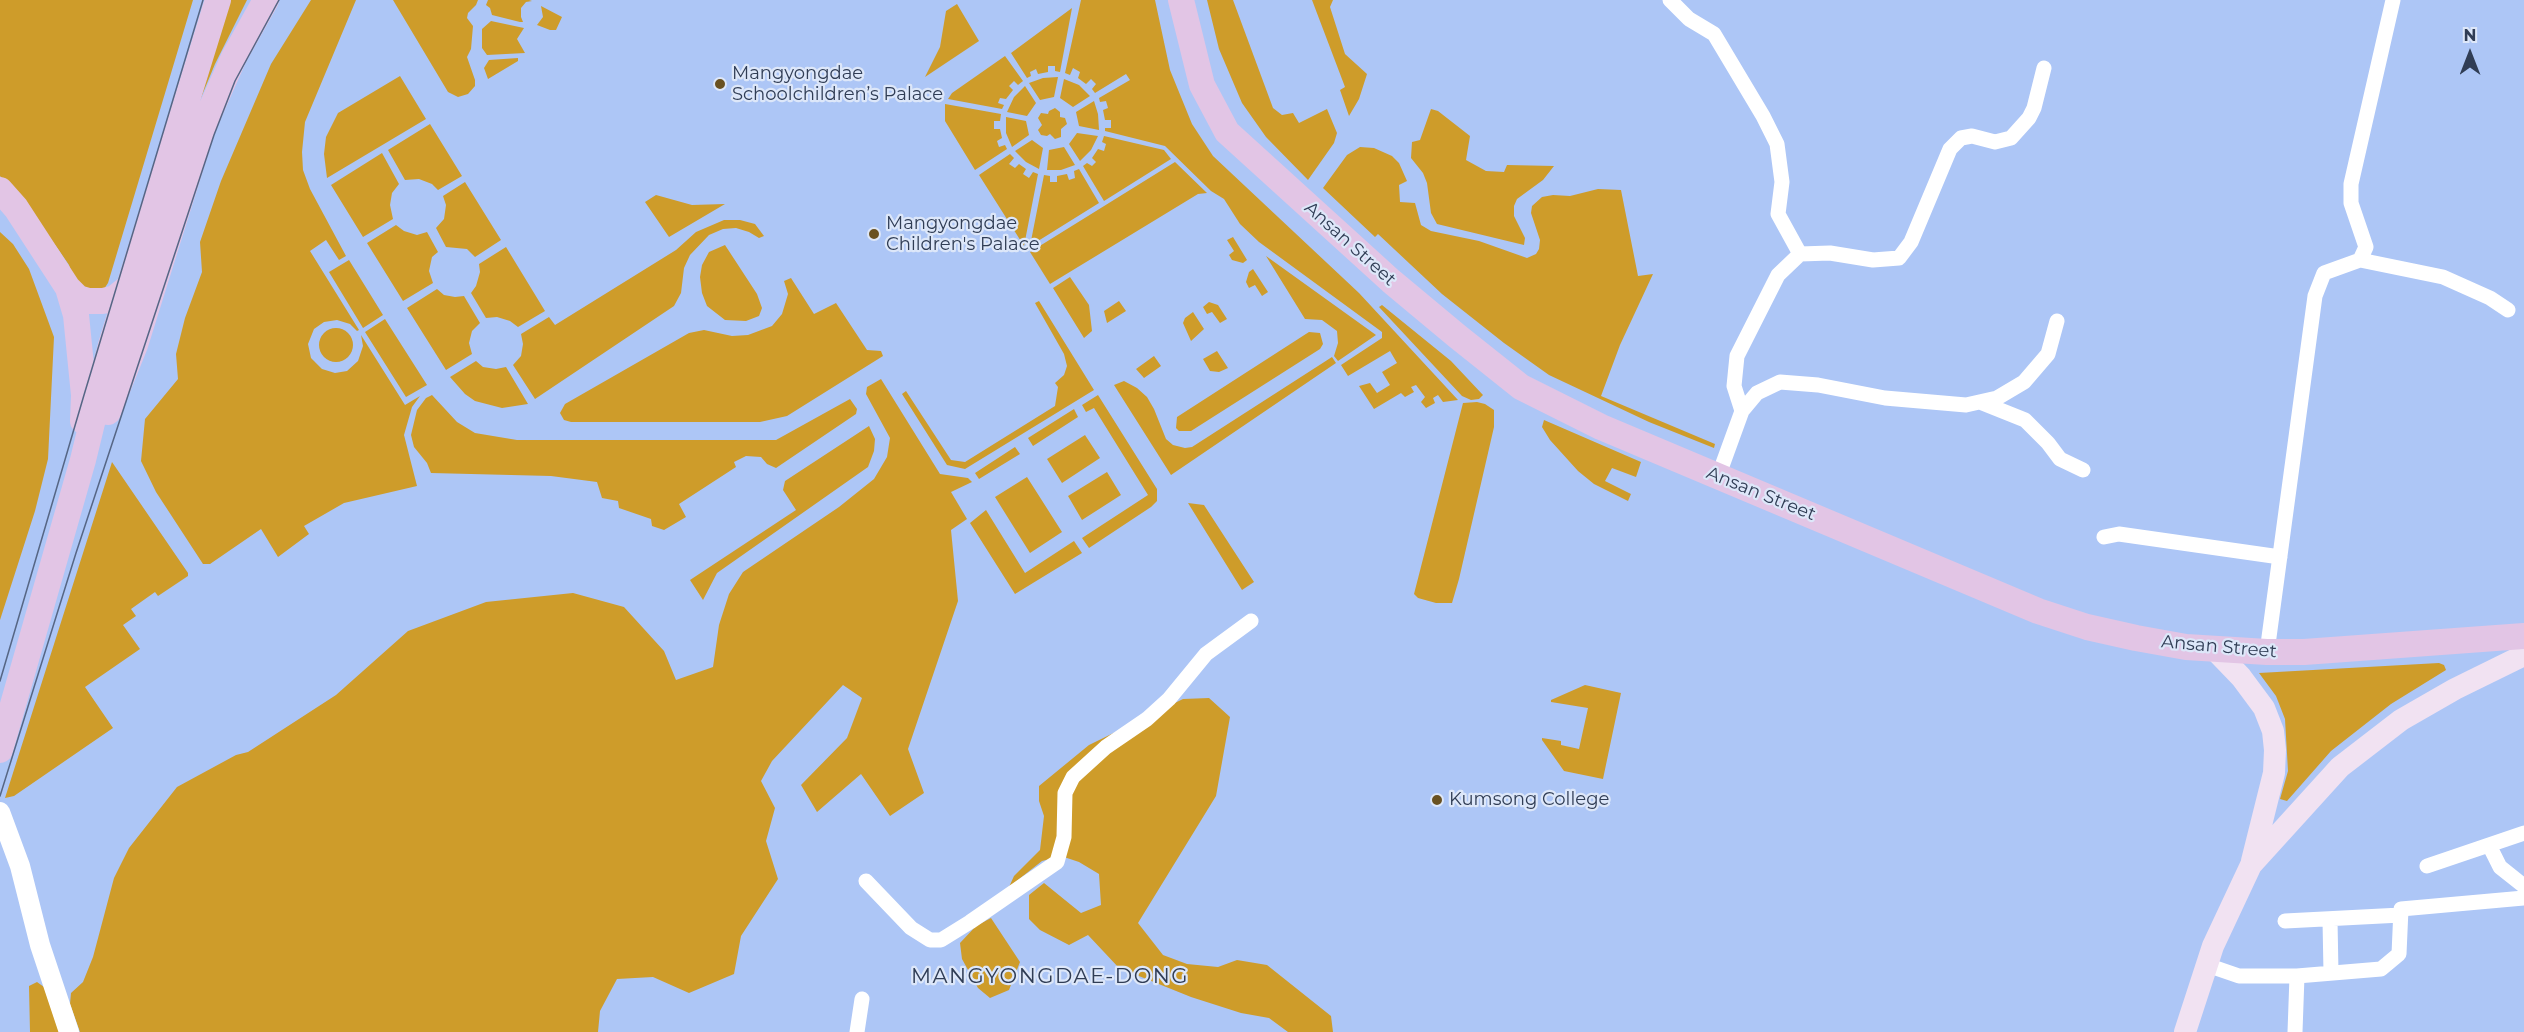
<!DOCTYPE html>
<html>
<head>
<meta charset="utf-8">
<style>
  body { margin:0 }
  #map { position:relative; width:2524px; height:1032px; overflow:hidden; background:#adc6f6; font-family:Montserrat,sans-serif }
  canvas { display:block }
  .north { position:absolute; left:2440px; top:24px; width:60px; height:60px; -webkit-text-stroke:4px #dde7f9; paint-order:stroke; rotate:0deg; font-size:16px; font-weight:700; line-height:24px; text-align:center; color:#303d55 }
  .north::after { content:''; display:block; margin:auto; width:21px; height:27px; background:#303d55; clip-path:polygon(50% 0,100% 100%,50% 72%,0 100%) }
</style>
</head>
<body>
<div id="map">
<canvas width="2524" height="1032"></canvas>
<div class="north">N</div>
</div>
<script>
const ctx = document.querySelector('canvas').getContext('2d');
ctx.lineJoin = 'round';
function paint(path, color) {
  ctx.fillStyle = color;
  ctx.fill(path, 'evenodd');
}
function shape(rows) {
  const path = new Path2D();
  for (const r of rows) {
    if (r.length === 3) {
      path.moveTo(r[0] + r[2], r[1]);
      path.arc(r[0], r[1], r[2], 0, 2 * Math.PI);
      continue;
    }
    path.moveTo(r[0], r[1]);
    for (let i = 2; i < r.length; i += 2) path.lineTo(r[i], r[i + 1]);
  }
  return path;
}
function strokePath(path, color, width, dash) {
  ctx.strokeStyle = color;
  ctx.lineWidth = width;
  ctx.lineCap = dash ? 'butt' : 'round';
  ctx.setLineDash(dash || []);
  ctx.stroke(path);
}
function write(font, color, halo, rows, align = 'center') {
  ctx.font = font + ' Montserrat,sans-serif';
  ctx.lineWidth = 4.5;
  ctx.setLineDash([]);
  ctx.textBaseline = 'middle';
  ctx.strokeStyle = halo;
  ctx.fillStyle = color;
  for (const [text, x, y, turn = 0] of rows) {
    ctx.save();
    ctx.translate(x, y);
    ctx.rotate((+turn || 0) * Math.PI / 180);
    ctx.textAlign = isNaN(turn) ? turn : align;
    if (halo) ctx.strokeText(text, 0, 0);
    ctx.fillText(text, 0, 0);
    ctx.restore();
  }
}
paint(shape([
  [0,0,193,0,108,283,104,289,96,294,74,281,69,265,58,249,20,198,0,176],
  [227,0,247,0,215,64,200,100],
  [311,0,356,0,305,122,302,152,303,170,310,189,346,256,339,260,326,240,310,251,359,330,357,331,350,324,337,320,324,322,314,329,308,344,311,358,322,369,335,373,347,371,358,361,363,346,361,335,405,405,420,396,412,407,404,435,417,486,344,503,304,526,309,534,278,557,261,529,210,564,203,564,156,492,141,461,145,419,178,379,176,354,185,318,202,272,200,242,221,181,271,64],
  [393,0,478,0,476,5,468,13,467,18,473,26,471,49,467,57,475,80,475,86,468,94,458,97,448,92],
  [488,0,529,0,532,1,526,2,521,8,521,17,523,22,520,22,492,15,490,8,486,5],
  [1081,0,1155,0,1170,70,1192,124,1213,156,1359,293,1458,400,1443,402,1438,395,1433,398,1435,403,1426,408,1421,402,1425,397,1416,385,1411,387,1414,392,1405,397,1401,393,1374,409,1359,386,1370,383,1377,393,1390,385,1382,372,1397,363,1390,351,1348,376,1341,365,1382,338,1382,332,1259,242,1240,224,1224,199,1211,191,1165,146,1105,131,1105,128,1111,128,1111,120,1105,120,1103,110,1108,108,1106,101,1100,102,1099,98,1130,80,1126,74,1095,93,1092,89,1096,84,1091,79,1086,84,1078,78,1080,72,1073,68,1070,75,1065,73],
  [1207,0,1233,0,1273,108,1282,115,1293,113,1299,123,1327,109,1337,133,1334,143,1308,180,1266,137,1242,103,1219,49],
  [1312,0,1333,0,1330,7,1345,54,1367,74,1359,99,1349,116,1340,90,1345,87],
  [957,4,979,41,925,77,940,47,946,11],
  [541,6,562,17,556,30,550,30,537,25,543,17],
  [1072,8,1060,72,1055,71,1055,66,1048,66,1048,72,1038,74,1036,69,1030,72,1031,76,1027,78,1011,53],
  [491,21,524,28,517,39,525,53,487,55,482,48,482,29],
  [1005,56,1023,81,1018,85,1014,81,1009,86,1013,90,1006,99,1000,98,998,103,1004,105,1002,109,948,99,952,93],
  [518,58,518,61,488,79,484,68,489,60],
  [400,76,426,119,327,178,324,154,326,137,338,113],
  [1058,77,1054,97,1040,100,1029,83,1043,78],
  [1064,79,1079,85,1090,96,1073,107,1060,98],
  [1025,86,1036,103,1027,116,1007,112,1014,97],
  [1094,101,1098,114,1099,130,1079,126,1076,112],
  [945,104,1001,114,1000,121,994,121,994,129,1000,129,1002,138,997,141,999,147,1005,145,1007,149,975,170,945,121],
  [1055,108,1060,112,1060,117,1065,118,1067,124,1061,129,1061,137,1055,139,1050,134,1047,136,1041,135,1038,130,1042,125,1038,118,1041,113,1048,114,1049,111],
  [1431,109,1438,111,1470,136,1466,160,1486,171,1504,172,1507,165,1554,166,1543,180,1517,199,1514,206,1514,216,1525,238,1524,245,1437,224,1431,213,1427,183,1423,173,1411,158,1412,142,1420,140],
  [1006,117,1026,121,1029,135,1012,147,1006,133],
  [430,124,462,176,438,190,432,184,419,179,405,180,388,150],
  [1077,133,1098,136,1091,150,1080,161,1069,144],
  [1104,136,1164,150,1171,159,1104,201,1083,166,1087,163,1092,166,1096,162,1092,158,1098,149,1104,151,1106,144,1102,142],
  [1032,140,1043,148,1039,169,1026,162,1015,151],
  [1064,147,1075,165,1061,170,1047,170,1049,150],
  [1360,147,1374,148,1392,156,1399,163,1407,181,1399,185,1400,202,1415,203,1421,225,1431,231,1479,241,1527,258,1536,254,1539,249,1540,240,1531,213,1532,206,1542,197,1553,195,1570,196,1598,189,1621,190,1638,276,1653,274,1620,345,1601,396,1715,444,1714,448,1649,422,1549,375,1504,343,1442,294,1378,234,1375,237,1323,188,1347,155],
  [382,153,399,184,392,193,390,205,393,219,363,237,331,185],
  [1010,154,1014,158,1009,164,1015,168,1019,164,1026,169,1023,174,1029,178,1033,172,1038,174,1024,246,979,175],
  [1175,162,1207,193,1198,194,1050,284,1030,252],
  [1079,169,1099,203,1030,246,1044,175,1050,176,1050,182,1057,182,1057,176,1067,174,1069,180,1075,178,1074,171],
  [465,182,501,240,475,257,467,249,446,247,436,228,444,219,446,205,443,196],
  [656,195,692,205,725,204,669,237,645,202],
  [724,220,740,220,755,224,764,236,759,238,749,232,736,228,723,229,709,235,690,255,684,268,681,293,674,306,535,399,513,365,521,356,523,344,521,334,549,317,555,325,676,250,696,232],
  [396,225,404,231,417,235,427,232,438,252,432,257,429,271,433,283,403,301,367,243],
  [0,232,13,244,29,269,54,337,48,459,35,511,0,620],
  [1233,237,1247,260,1243,263,1232,260,1229,255,1234,251,1227,240],
  [725,245,757,294,762,308,759,316,746,321,725,320,707,306,702,293,700,277,702,265,709,252],
  [506,247,545,311,518,327,510,321,497,317,486,318,471,293,476,286,480,272,479,264],
  [1266,256,1376,335,1338,361,1334,356,1338,343,1337,331,1322,320,1305,319],
  [349,260,383,315,363,328,329,272],
  [1253,269,1268,292,1262,296,1255,285,1249,288,1246,282,1249,272],
  [1070,277,1089,305,1092,331,1084,338,1053,288],
  [791,278,814,314,836,303,867,350,881,351,883,356,787,416,760,422,571,422,564,420,560,413,565,404,689,333,704,330,732,336,748,335,772,326,782,314,788,294,784,281],
  [437,289,444,295,455,297,464,296,480,323,472,331,469,343,472,354,446,370,407,308],
  [1039,301,1094,390,965,469,947,465,902,394,906,391,951,460,965,462,1055,406,1058,387,1055,383,1064,375,1067,366,1064,354,1035,303],
  [1119,301,1126,311,1107,323,1104,311],
  [1209,302,1218,305,1227,319,1220,323,1212,312,1207,314,1203,307],
  [1382,305,1451,361,1483,395,1479,399,1471,400,1462,396,1379,307],
  [1193,312,1204,329,1191,341,1183,323,1185,318],
  [385,319,427,385,406,397,365,332],
  [336,345,17],
  [1309,332,1320,333,1323,344,1320,349,1191,431,1179,431,1176,428,1177,417],
  [1217,351,1228,368,1219,372,1210,371,1203,359],
  [1154,356,1161,366,1144,378,1136,369],
  [1332,357,1336,363,1171,475,1114,385,1124,381,1137,388,1147,397,1154,409,1166,439,1173,445,1185,448,1192,447],
  [476,361,483,367,496,369,506,367,528,404,502,408,475,401,465,394,450,377],
  [881,379,940,474,968,478,972,482,951,492,967,519,951,530,958,601,908,749,924,793,890,816,861,774,817,812,801,785,847,738,862,698,843,685,772,761,761,781,775,808,766,841,778,879,741,936,734,974,689,993,653,977,617,979,600,1011,598,1032,80,1032,70,1004,71,993,83,982,93,957,114,878,129,848,177,787,236,755,248,752,336,695,408,631,486,602,573,593,624,607,664,651,676,680,713,667,719,625,729,594,743,572,839,507,874,479,887,457,890,438,866,394,867,387],
  [432,395,457,422,475,433,517,440,776,440,850,399,857,409,856,414,776,468,767,464,761,457,746,456,734,462,736,467,679,504,686,517,664,530,652,526,651,519,619,508,618,501,602,498,597,482,551,476,431,473,427,463,414,447,411,435,417,410,426,398],
  [1098,395,1157,489,1157,501,1151,507,1089,548,1082,538,1148,495,1094,408,1086,412,1082,405],
  [1477,402,1485,404,1494,410,1494,427,1459,579,1452,603,1436,603,1418,598,1414,594,1463,403],
  [1074,409,1078,417,1033,446,1028,438],
  [1544,420,1641,462,1636,477,1612,468,1605,481,1631,494,1628,501,1594,484,1578,471,1550,440,1542,427],
  [869,426,875,439,874,451,868,467,717,573,703,600,690,580,796,510,783,490,785,481],
  [1085,435,1100,458,1062,483,1047,459],
  [1015,447,1020,454,979,479,975,473],
  [112,462,188,573,188,576,158,596,155,592,131,609,136,616,123,625,140,649,85,687,113,728,14,796,5,798],
  [1107,472,1121,495,1082,520,1068,496],
  [1027,477,1062,532,1030,553,995,497],
  [1188,503,1204,505,1254,582,1242,590],
  [986,510,1025,573,1074,541,1082,553,1015,594,970,523],
  [2439,663,2444,665,2446,670,2391,704,2331,751,2287,801,2280,799,2288,771,2285,719,2276,696,2259,673],
  [1585,685,1621,693,1603,779,1564,771,1542,740,1542,738,1561,741,1561,745,1579,749,1588,708,1551,702,1551,700],
  [1209,698,1230,717,1216,796,1138,923,1163,955,1187,964,1218,967,1237,960,1267,965,1331,1016,1333,1032,1288,1032,1269,1018,1241,1013,1191,997,1119,968,1088,935,1069,945,1040,930,1029,919,1029,895,1044,883,1081,913,1101,905,1099,874,1079,862,1061,856,1042,861,1009,887,1014,876,1040,850,1044,816,1039,801,1039,786,1089,745,1183,699],
  [991,918,1020,962,1009,990,990,998,978,988,962,959,960,943,976,926],
  [37,982,44,987,59,1032,30,1032,29,986]
]), '#ce9c2a');
strokePath(shape([
  [1670,0,1689,19,1714,34,1763,116,1777,144,1782,182,1778,214,1800,254],
  [2360,260,2443,277,2490,298,2508,310],
  [1980,402,2025,420,2048,443,2060,459,2083,470],
  [1742,411,1734,386,1737,356,1778,275,1800,254,1830,253,1873,260,1899,258,1911,242,1950,149,1961,138,1972,136,1995,142,2011,138,2029,118,2034,108,2044,68],
  [1718,477,1742,411,1757,393,1780,382,1818,385,1885,398,1966,405,1997,398,2024,382,2048,354,2057,321],
  [2104,537,2119,534,2280,557],
  [2267,652,2315,296,2324,273,2360,260,2366,247,2351,203,2351,184,2393,0],
  [2489,845,2500,867,2524,886],
  [2427,866,2524,833],
  [866,881,911,928,930,940,941,940,970,922,1057,862,1064,837,1065,793,1073,777,1106,747,1147,719,1169,699,1206,654,1251,621],
  [2330,920,2331,973],
  [2285,921,2401,915],
  [2207,965,2239,976,2297,976,2381,969,2399,954,2401,909,2524,898],
  [857,1032,862,999],
  [2295,1032,2297,976]
]), '#fff', 15);
strokePath(shape([
  [0,812,20,866,40,945,69,1032]
]), '#fff', 20);
strokePath(shape([
  [2214,649,2241,677,2264,708,2273,731,2275,750,2274,773,2252,861],
  [2185,1032,2213,946,2251,865,2340,767,2401,720,2455,689,2524,655]
]), '#f1e2f2', 22);
strokePath(shape([
  [1181,0,1202,85,1227,132,1391,281,1457,336,1521,387,1601,427,2038,611,2087,627,2136,638,2186,647,2267,652,2304,652,2524,636],
  [0,190,16,208,68,288,78,298,88,301,103,301,115,298,130,286],
  [68,288,76,315,84,395,83,421],
  [108,412,135,345,203,127,234,57,266,0],
  [0,750,83,460,111,345,218,0]
]), '#e2c5e5', 26);
strokePath(shape([
  [0,681,84,395,203,0],
  [0,796,76,553,214,135,235,81,279,0]
]), '#566685', 1.5);
for (const [x, y, r, color] of [
  [720,84,6,"#695121"],
  [874,234,6,"#695121"],
  [1437,800,6,"#695121"]
]) {
  const dot = new Path2D();
  dot.arc(x, y, r, 0, 2 * Math.PI);
  ctx.fillStyle = color;
  ctx.fill(dot);
  strokePath(dot, '#dde7f9', 2);
}
write('18px', '#303d55', '#dde7f9', [
  ["Mangyongdae",732,74],
  ["Schoolchildren’s Palace",732,95],
  ["Mangyongdae",886,224],
  ["Children's Palace",886,245],
  ["Kumsong College",1449,800]
], 'left');
write('18px', '#303d55', '#dde7f9', [
  ["Ansan Street",1350,244,42],
  ["Ansan Street",1761,494,22],
  ["Ansan Street",2219,647,5]
]);
ctx.letterSpacing = '1.5px';
write('21px', '#303d55', '#dde7f9', [
  ["MANGYONGDAE-DONG",1050,977]
]);
ctx.letterSpacing = '0px';
</script>
</body>
</html>
